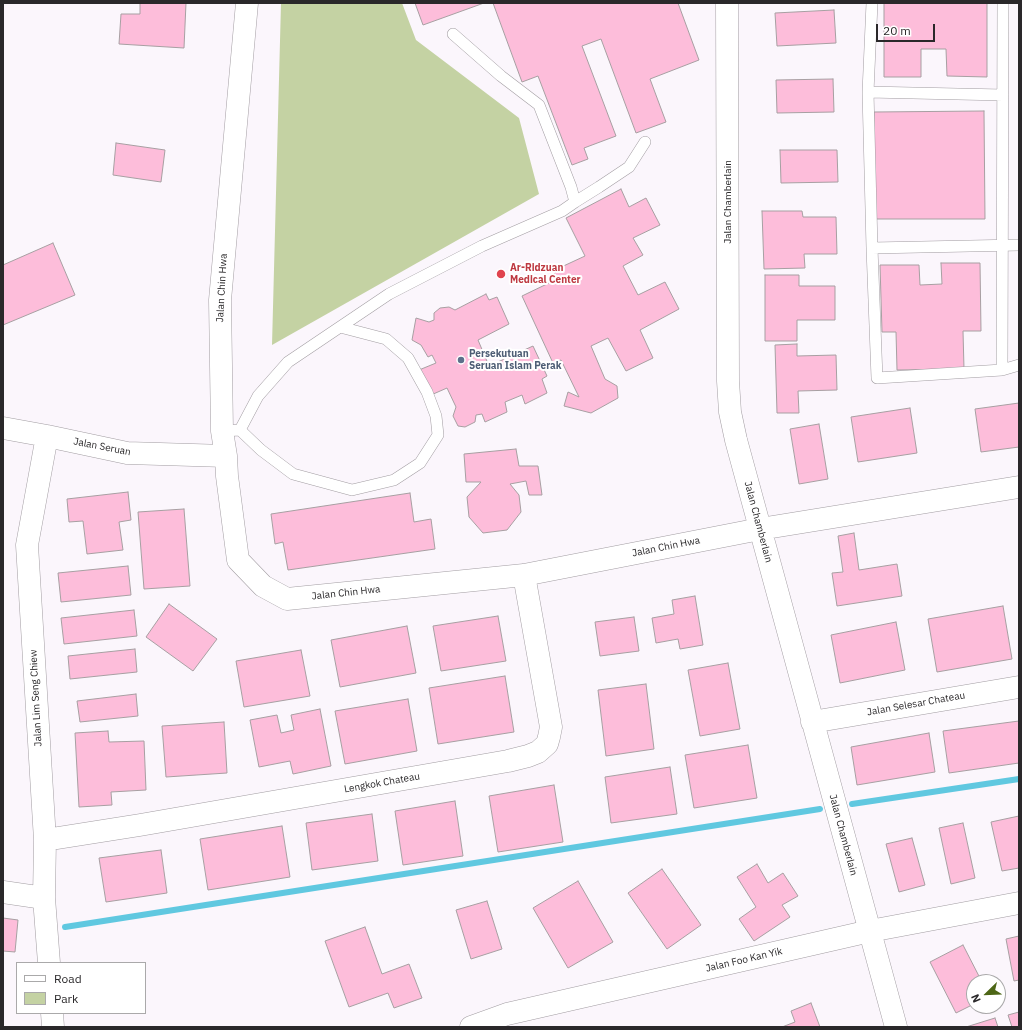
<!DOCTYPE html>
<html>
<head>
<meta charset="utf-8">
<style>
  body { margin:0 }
  #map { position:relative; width:1022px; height:1030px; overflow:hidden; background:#fbf6fc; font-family:"IBM Plex Sans",sans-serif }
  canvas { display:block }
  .frame { position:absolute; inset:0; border:4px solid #2a282a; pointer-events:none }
  .legend { position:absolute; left:16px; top:962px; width:130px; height:52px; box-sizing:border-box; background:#fff; border:1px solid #aaa9aa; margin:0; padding:5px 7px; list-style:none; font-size:12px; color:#2a282a }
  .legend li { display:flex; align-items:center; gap:8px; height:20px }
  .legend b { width:20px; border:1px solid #aaa9aa }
  .north { position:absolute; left:966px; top:974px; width:40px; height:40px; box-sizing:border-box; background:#fff; border:1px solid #aaa9aa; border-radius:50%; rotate:247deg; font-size:11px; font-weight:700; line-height:16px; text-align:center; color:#2a282a }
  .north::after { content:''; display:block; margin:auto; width:14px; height:18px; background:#4d6616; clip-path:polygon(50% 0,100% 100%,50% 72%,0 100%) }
  .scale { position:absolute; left:876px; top:24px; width:59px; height:18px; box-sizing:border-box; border:2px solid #2a282a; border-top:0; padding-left:5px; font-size:12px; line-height:14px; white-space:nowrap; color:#2a282a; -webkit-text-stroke:3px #fff; paint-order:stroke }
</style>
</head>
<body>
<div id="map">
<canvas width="1022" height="1030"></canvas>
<div class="frame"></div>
<ul class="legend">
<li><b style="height:5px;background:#fff"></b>Road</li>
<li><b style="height:11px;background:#c4d2a3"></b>Park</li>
</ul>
<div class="north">N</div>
<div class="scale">20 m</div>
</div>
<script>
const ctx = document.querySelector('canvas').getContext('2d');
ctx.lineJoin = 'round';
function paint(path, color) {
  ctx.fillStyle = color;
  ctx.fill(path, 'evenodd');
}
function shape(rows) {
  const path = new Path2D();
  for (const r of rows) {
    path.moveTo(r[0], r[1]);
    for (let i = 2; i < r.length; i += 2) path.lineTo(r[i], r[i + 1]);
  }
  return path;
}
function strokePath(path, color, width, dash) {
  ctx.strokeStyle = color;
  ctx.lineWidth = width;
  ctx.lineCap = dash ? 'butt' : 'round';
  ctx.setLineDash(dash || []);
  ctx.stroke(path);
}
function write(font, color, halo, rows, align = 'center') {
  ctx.font = font + ' "IBM Plex Sans",sans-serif';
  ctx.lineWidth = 4;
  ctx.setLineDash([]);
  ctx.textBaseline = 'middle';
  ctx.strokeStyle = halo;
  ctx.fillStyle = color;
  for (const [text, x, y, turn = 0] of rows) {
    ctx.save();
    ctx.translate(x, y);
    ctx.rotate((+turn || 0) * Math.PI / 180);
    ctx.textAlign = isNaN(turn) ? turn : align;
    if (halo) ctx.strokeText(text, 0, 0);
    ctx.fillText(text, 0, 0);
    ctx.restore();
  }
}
paint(shape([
  [281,3,402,3,416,40,519,118,539,194,272,345]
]), '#c4d2a3');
strokePath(shape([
  [852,804,1019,779],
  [65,927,820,809]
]), '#60c8e0', 6);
const building = shape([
  [140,3,186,3,184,48,119,44,121,14,140,14,140,3],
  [415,3,484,3,423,25,415,3],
  [493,3,678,3,699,60,650,79,666,122,636,133,601,39,582,46,616,136,584,148,588,159,572,165,538,76,522,82,493,3],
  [884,3,987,3,987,77,947,76,946,49,921,49,921,77,884,77,884,3],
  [834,10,836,43,777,46,775,13,834,10],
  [833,79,834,112,777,113,776,80,833,79],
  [984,111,985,219,875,219,874,112,984,111],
  [116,143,165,150,161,182,113,175,116,143],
  [780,150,837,150,838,182,781,183,780,150],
  [621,189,629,207,646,198,660,225,633,238,643,255,623,266,638,295,665,282,679,309,640,330,653,358,626,371,608,338,591,346,605,379,617,386,618,398,591,413,564,406,568,392,579,397,561,360,553,363,522,296,549,283,557,269,585,256,566,218,621,189],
  [762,211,802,211,803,217,836,217,837,254,804,254,805,268,764,269,762,211],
  [53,243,75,295,3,325,3,265,53,243],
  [941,263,980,263,981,331,963,331,964,369,897,370,896,332,882,332,880,265,919,265,920,285,942,284,941,263],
  [765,275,799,275,799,286,835,286,835,320,797,320,797,341,765,341,765,275],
  [486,294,489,300,497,297,509,324,478,340,489,366,533,346,547,376,542,379,547,393,525,404,522,395,505,402,507,412,485,422,482,414,476,415,475,422,465,427,458,426,453,416,456,407,447,388,431,395,419,370,436,363,432,355,428,357,421,345,412,340,416,318,429,322,434,320,434,313,440,308,449,307,455,310,486,294],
  [797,344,797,356,836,355,837,390,798,391,799,413,777,413,775,345,797,344],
  [1019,403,1019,447,981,452,975,409,1019,403],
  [910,408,917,453,858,462,851,417,910,408],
  [819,424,828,479,799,484,790,429,819,424],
  [516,449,519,466,538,466,542,495,529,495,526,481,510,484,519,495,521,512,507,530,483,533,469,517,467,497,481,482,466,482,464,454,516,449],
  [128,492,131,520,119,522,123,550,87,554,83,521,69,522,67,499,128,492],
  [410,493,414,522,431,519,435,549,288,570,283,542,275,544,271,514,410,493],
  [184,509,190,586,144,589,138,512,184,509],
  [854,533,859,570,897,564,902,596,837,606,832,573,843,572,838,536,854,533],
  [128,566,131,595,61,602,58,573,128,566],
  [695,596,703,645,680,649,678,639,656,643,652,618,674,614,672,600,695,596],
  [169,604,217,639,193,671,146,637,169,604],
  [1003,606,1012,659,937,672,928,619,1003,606],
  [134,610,137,636,64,644,61,618,134,610],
  [498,616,506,661,441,671,433,626,498,616],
  [634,617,639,651,600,656,595,622,634,617],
  [896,622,905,670,840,683,831,635,896,622],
  [407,626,416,673,340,687,331,640,407,626],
  [135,649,137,672,70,679,68,656,135,649],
  [301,650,310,696,244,707,236,661,301,650],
  [728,663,740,729,700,736,688,670,728,663],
  [505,676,514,732,438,744,429,688,505,676],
  [646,684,654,749,606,756,598,690,646,684],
  [136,694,138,716,80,722,77,701,136,694],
  [408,699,417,751,345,764,335,711,408,699],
  [320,709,331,766,293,774,290,761,259,767,250,720,277,715,281,733,294,730,291,715,320,709],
  [1019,721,1019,763,949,773,943,731,1019,721],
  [224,722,227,773,166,777,162,726,224,722],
  [108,731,109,742,144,741,146,790,111,792,112,805,79,807,75,733,108,731],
  [929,733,935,772,857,785,851,747,929,733],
  [748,745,757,798,694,808,685,755,748,745],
  [670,767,677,814,611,823,605,777,670,767],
  [554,785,563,842,498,852,489,796,554,785],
  [455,801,463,856,403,865,395,811,455,801],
  [372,814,378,861,312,870,306,823,372,814],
  [1019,816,1019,868,1002,871,991,822,1019,816],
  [963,823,975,878,951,884,939,828,963,823],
  [282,826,290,877,208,890,200,839,282,826],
  [912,838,925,885,899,892,886,844,912,838],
  [161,850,167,893,106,902,99,858,161,850],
  [757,864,768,883,783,873,798,896,782,905,790,917,754,941,739,919,756,907,737,877,757,864],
  [662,869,701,925,667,949,628,893,662,869],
  [578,881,613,942,568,968,533,908,578,881],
  [487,901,502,949,471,959,456,910,487,901],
  [3,918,18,920,15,952,3,951,3,918],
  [365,927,382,974,409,964,422,998,394,1008,388,993,349,1007,325,941,365,927],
  [1019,936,1019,980,1014,981,1006,939,1019,936],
  [963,945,982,982,974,982,974,1004,956,1013,930,962,963,945],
  [811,1003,820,1027,782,1027,795,1022,791,1011,811,1003],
  [1019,1012,1019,1027,1012,1027,1008,1015,1019,1012],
  [995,1018,998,1027,966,1027,995,1018]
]);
paint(building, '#fdbdda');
strokePath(building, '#a79fa2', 1);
const service = shape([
  [872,3,868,92,872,248,877,378,1002,370,1019,365],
  [868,92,1003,95],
  [575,202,599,187,629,167,645,142],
  [872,248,1019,245],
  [1002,370,1003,3],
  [240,430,261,450,293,474,352,490,394,480,420,463,438,435,436,416,427,392,408,358,386,339,340,327],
  [222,431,240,430,258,396,288,362,389,294,482,246,562,211,575,202,571,187,539,105,501,76,453,34]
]);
const minor = shape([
  [247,3,220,300,222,431,226,456,227,476,238,560,263,586,287,599,524,575,760,529,1019,487],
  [727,3,728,381,730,412,736,440,896,1027],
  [3,428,47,436,127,453,226,456],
  [47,436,27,545,45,840,44,898,49,963],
  [812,722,1019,687],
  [45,840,140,825,508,761,528,756,538,752,547,744,549,737,551,727,524,575],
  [3,892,44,898],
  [52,1013,53,1027],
  [471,1027,507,1014,870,931,1019,903]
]);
strokePath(service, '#a29da2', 12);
strokePath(minor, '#a29da2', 23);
strokePath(service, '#fff', 11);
strokePath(minor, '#fff', 22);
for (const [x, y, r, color] of [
  [501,274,5,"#e0444e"],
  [461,360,4,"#5c6f8a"]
]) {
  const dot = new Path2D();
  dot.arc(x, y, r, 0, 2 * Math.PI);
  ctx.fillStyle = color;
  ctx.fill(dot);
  strokePath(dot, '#fff', 1.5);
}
write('10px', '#2a282a', '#fff', [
  ["Jalan Chamberlain",728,202,-90],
  ["Jalan Chin Hwa",222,288,-87],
  ["Jalan Seruan",102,447,11],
  ["Jalan Chamberlain",758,522,75],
  ["Jalan Chin Hwa",666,547,-11],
  ["Jalan Chin Hwa",346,593,-6],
  ["Jalan Lim Seng Chiew",36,698,-93],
  ["Jalan Selesar Chateau",916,704,-10],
  ["Lengkok Chateau",382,783,-10],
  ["Jalan Chamberlain",843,835,75],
  ["Jalan Foo Kan Yik",744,960,-13]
]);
write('bold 10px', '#be3a42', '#fff', [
  ["Ar-Ridzuan",510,268],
  ["Medical Center",510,280]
], 'left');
write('bold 10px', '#4e5e75', '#fff', [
  ["Persekutuan",469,354],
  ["Seruan Islam Perak",469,366]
], 'left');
</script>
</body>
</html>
